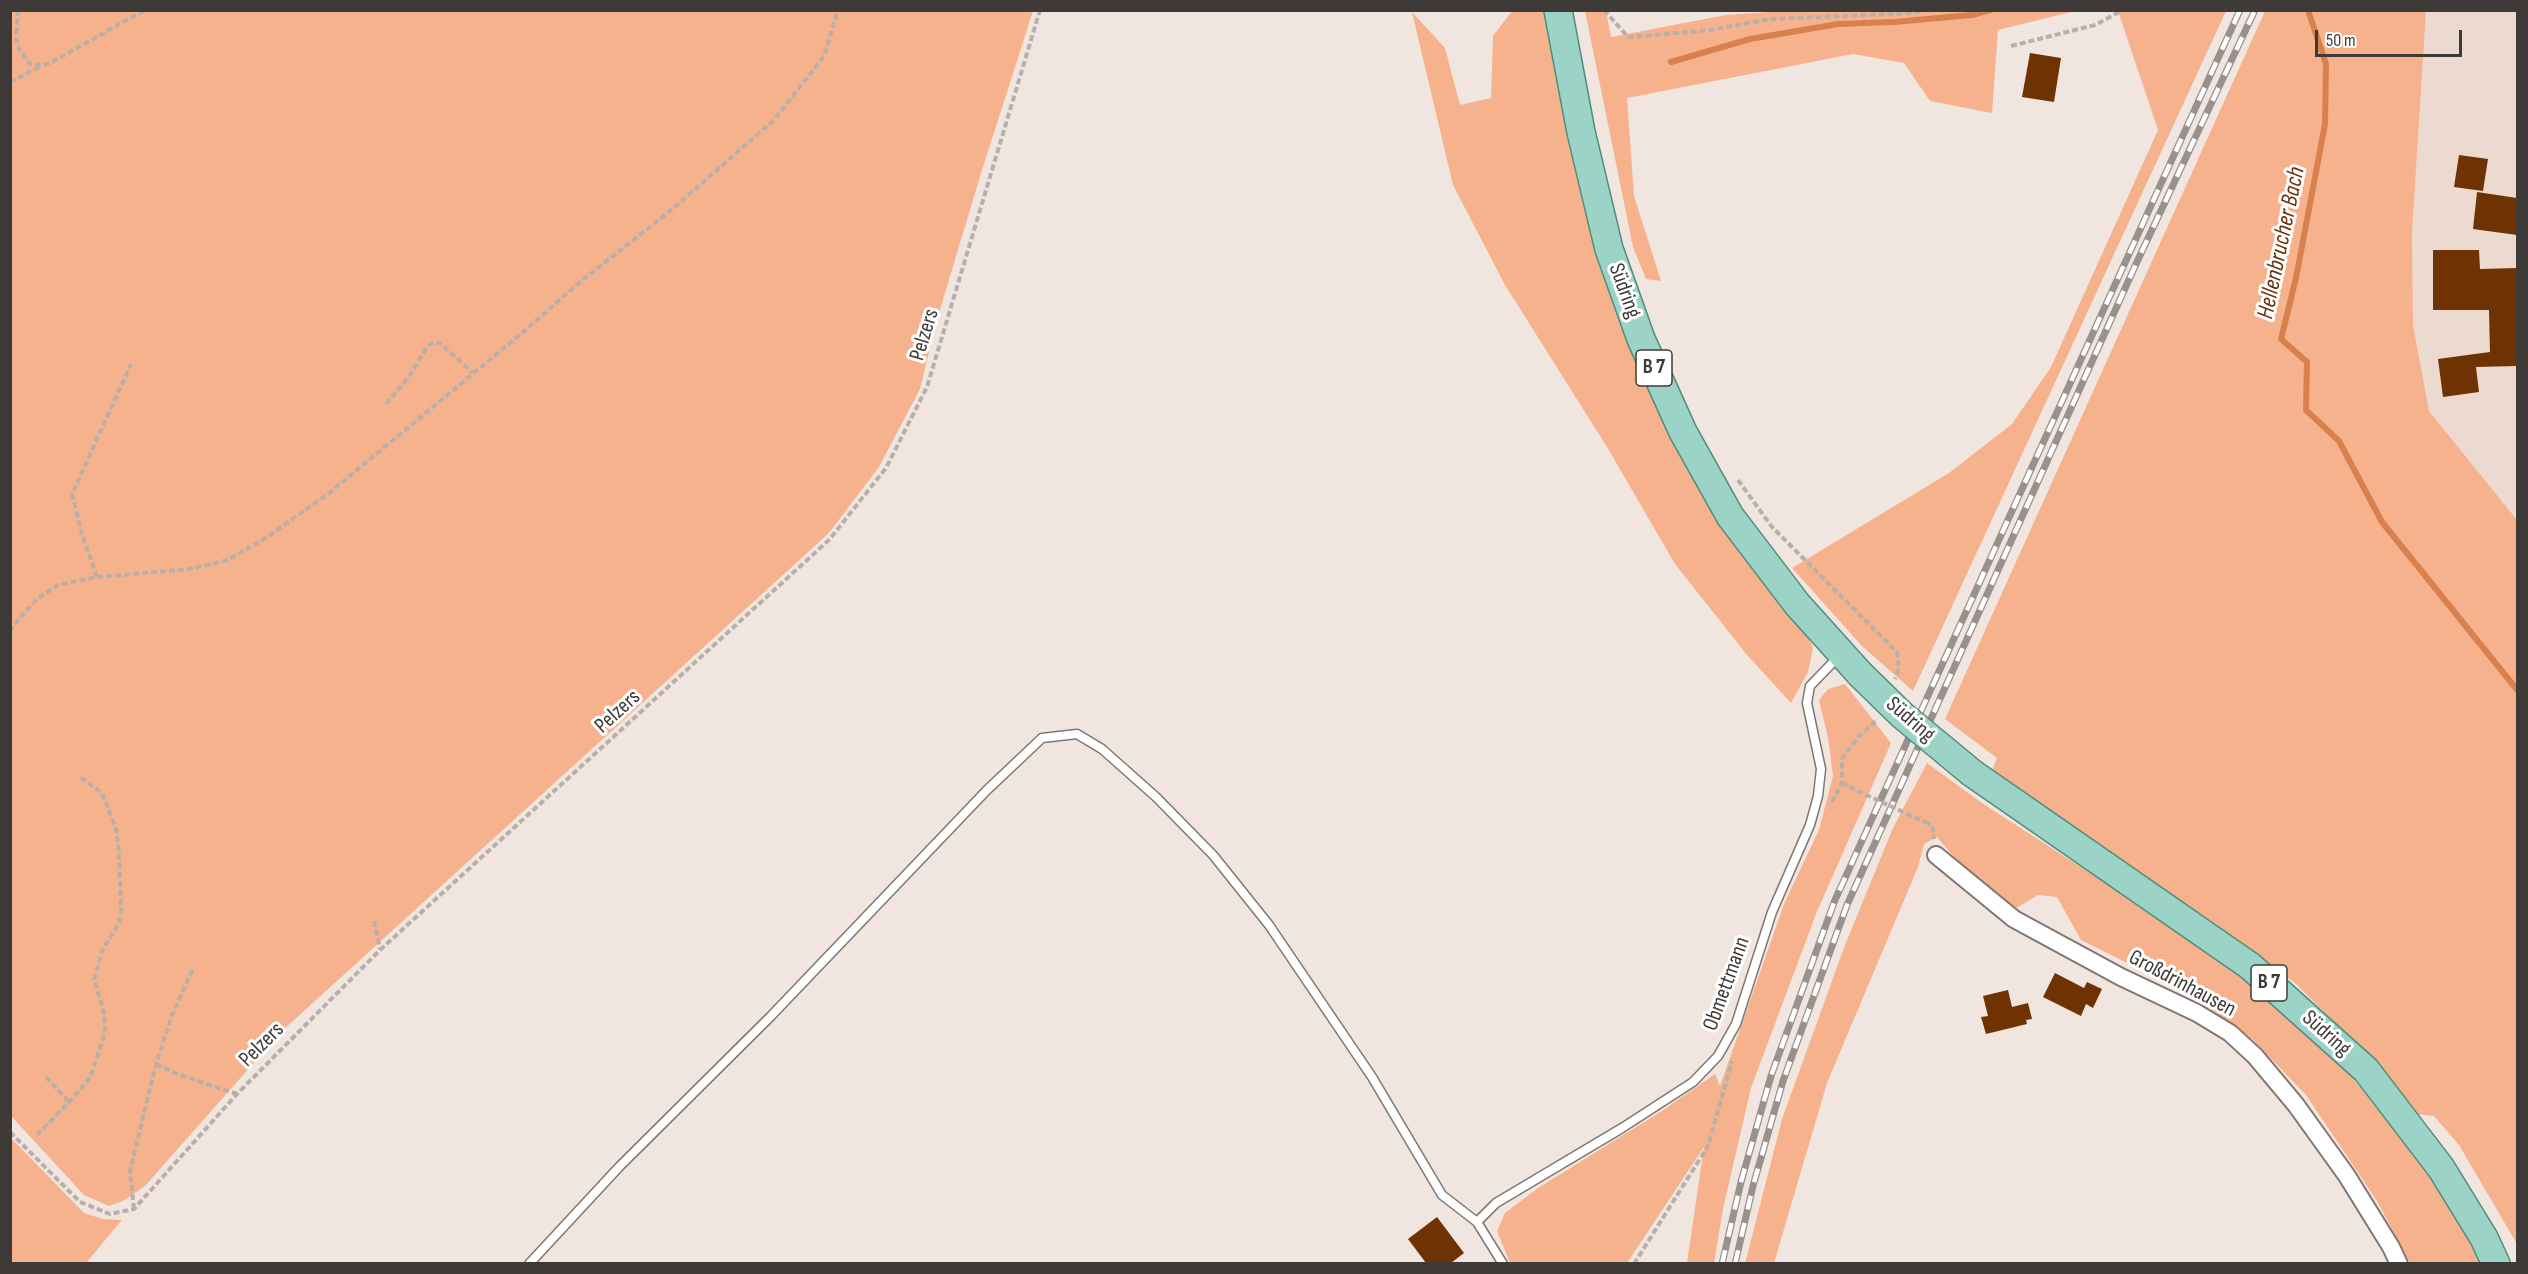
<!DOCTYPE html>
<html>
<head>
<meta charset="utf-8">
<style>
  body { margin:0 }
  #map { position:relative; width:2528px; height:1274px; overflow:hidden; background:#f1e5df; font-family:"Sofia Sans Condensed",sans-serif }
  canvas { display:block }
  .frame { position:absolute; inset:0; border:12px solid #3e3a37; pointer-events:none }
  .scale { position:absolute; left:2315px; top:30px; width:147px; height:27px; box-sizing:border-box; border:3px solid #3e3a37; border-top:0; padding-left:8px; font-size:18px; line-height:21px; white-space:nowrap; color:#3e3a37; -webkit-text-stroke:4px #fff; paint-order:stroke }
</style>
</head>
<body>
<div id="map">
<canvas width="2528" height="1274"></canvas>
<div class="frame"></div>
<div class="scale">50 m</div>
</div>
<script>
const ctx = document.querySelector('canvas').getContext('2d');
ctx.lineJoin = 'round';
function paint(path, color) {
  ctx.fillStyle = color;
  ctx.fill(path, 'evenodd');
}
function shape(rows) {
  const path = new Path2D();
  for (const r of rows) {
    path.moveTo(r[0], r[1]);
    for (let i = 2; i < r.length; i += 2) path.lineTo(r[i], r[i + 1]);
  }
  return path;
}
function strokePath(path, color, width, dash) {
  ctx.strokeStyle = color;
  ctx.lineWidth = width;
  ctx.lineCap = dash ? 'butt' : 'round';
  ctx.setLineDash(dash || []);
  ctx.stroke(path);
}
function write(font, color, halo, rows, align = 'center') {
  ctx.font = font + ' "Sofia Sans Condensed",sans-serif';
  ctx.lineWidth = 6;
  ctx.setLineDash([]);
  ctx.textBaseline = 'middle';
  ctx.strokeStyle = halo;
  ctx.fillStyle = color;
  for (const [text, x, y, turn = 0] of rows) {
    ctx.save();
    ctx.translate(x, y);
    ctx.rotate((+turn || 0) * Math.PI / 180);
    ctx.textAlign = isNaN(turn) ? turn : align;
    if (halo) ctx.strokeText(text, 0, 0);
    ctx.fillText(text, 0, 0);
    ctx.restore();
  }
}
paint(shape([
  [2426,11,2517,11,2517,520,2429,411,2413,325,2412,233]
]), '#ecd9cf');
paint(shape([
  [10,11,1033,11,982,170,936,323,920,389,879,467,829,533,282,1031,145,1186,123,1201,109,1206,84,1195,11,1116],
  [1512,11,1547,11,1596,248,1790,614,1808,636,1813,648,1808,672,1791,703,1747,655,1675,564,1607,447,1505,285,1453,185,1412,12,1445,48,1460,105,1491,98,1493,36],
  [1585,11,1606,11,1611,37,1726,15,1783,11,2075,11,1998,30,1992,113,1930,101,1904,63,1853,54,1627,98,1634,196,1661,281,1646,279,1633,247],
  [2118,11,2226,11,1913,691,1862,646,1792,568,1949,473,2012,424,2051,367,2158,130],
  [2265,11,2426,11,2412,233,2413,325,2429,411,2517,520,2517,1244,2459,1145,2434,1116,2416,1114,2365,1053,2295,983,2216,924,2080,834,1992,771,1997,758,1945,719],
  [1845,684,1891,743,1816,914,1751,1088,1723,1209,1714,1263,1687,1263,1704,1147,1627,1263,1510,1263,1497,1231,1505,1213,1538,1188,1662,1111,1715,1074,1720,1086,1784,904,1819,830,1833,776,1828,738,1819,700,1828,689],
  [1927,763,1982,803,2226,961,2341,1064,2432,1173,2487,1263,2410,1263,2377,1201,2306,1095,2253,1040,2192,995,2081,940,2057,897,2038,895,2013,910,1964,869,1937,837,1924,844,1918,867,1827,1083,1774,1263,1745,1264,1782,1119,1845,945,1893,828],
  [11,1138,84,1213,103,1219,122,1220,86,1263,11,1263]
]), '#f6b28c');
strokePath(shape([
  [2308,10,2326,64,2325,124,2296,278,2281,339,2307,362,2306,410,2339,441,2382,522,2518,691],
  [1671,62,1750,39,1838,24,1894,22,1972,15,1990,10]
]), '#d8814e', 6);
paint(shape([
  [2030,53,2061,58,2054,102,2022,97],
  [2459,155,2488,159,2483,191,2454,187],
  [2477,192,2517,198,2517,235,2473,229],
  [2433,250,2479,250,2480,269,2517,268,2517,366,2476,367,2479,392,2443,397,2438,359,2490,352,2489,310,2433,310],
  [2055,973,2084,988,2087,982,2102,989,2093,1008,2086,1004,2081,1016,2043,997],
  [2008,990,2012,1007,2028,1003,2032,1019,2026,1020,2027,1024,1986,1034,1981,1017,1988,1016,1983,996],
  [1437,1217,1464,1253,1451,1263,1426,1263,1408,1239]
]), '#6f3203');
const service = shape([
  [1477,1222,1496,1203,1622,1128,1693,1082,1718,1056,1736,1024,1772,912,1810,825,1818,796,1821,769,1807,703,1810,686,1839,656],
  [529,1264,619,1167,771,1016,987,790,1042,738,1077,734,1102,749,1156,797,1213,855,1269,925,1372,1077,1442,1195,1477,1222,1503,1264]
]);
const minor = shape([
  [1936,855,2014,919,2121,977,2197,1013,2230,1033,2255,1056,2296,1105,2347,1176,2391,1247,2399,1264]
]);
const primary = shape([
  [1558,10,1581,132,1609,249,1641,339,1683,432,1730,516,1797,604,1860,674],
  [1972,773,2250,966,2366,1070,2441,1168,2484,1238,2496,1264]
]);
strokePath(service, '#817671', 11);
strokePath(minor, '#817671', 20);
strokePath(primary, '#508c7c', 30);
strokePath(shape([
  [18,10,16,38,20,51,30,64,42,65,50,63,145,10],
  [1604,10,1628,37,1710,30,1771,19,1914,13,1923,10],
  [2011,46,2095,25,2123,10],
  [10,82,41,66],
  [386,404,408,378,427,347,432,343,440,343,473,373],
  [1738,480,1772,527,1897,652,1899,668,1895,679],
  [97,577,82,534,72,494,131,364],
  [10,632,18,620,37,599,58,585,97,577,190,569,228,560,264,539,328,494,522,333,580,282,669,212,774,120,824,56,838,10],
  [1842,783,1849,787],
  [1832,802,1842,783,1842,759,1858,737,1876,721],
  [1925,822,1932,825,1934,839],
  [374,921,380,949],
  [156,1064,177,1074,237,1094],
  [46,1077,69,1102],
  [10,1132,80,1202,110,1214,134,1209,237,1094,380,950,829,540,886,468,927,387,1040,10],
  [37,1135,69,1102,90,1078,105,1033,104,1012,94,979,102,951,119,923,121,911,119,854,116,829,102,793,80,777],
  [134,1209,130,1171,156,1064,172,1015,194,967],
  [1634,1264,1708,1146,1732,1061]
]), '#b9afaa', 4, [6, 3]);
strokePath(service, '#fff', 8);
strokePath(minor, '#fff', 16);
strokePath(primary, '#9bd4c7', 27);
const rail = shape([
  [1722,1264,1741,1182,1771,1076,1835,900,2240,10],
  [1735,1264,1753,1186,1783,1081,1847,905,2136,264,2255,10]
]);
strokePath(rail, '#99918d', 7);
strokePath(rail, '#fff', 4.5, [14]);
const primaryBridge = shape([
  [1860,674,1902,715,1972,773]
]);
strokePath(primaryBridge, '#508c7c', 30, []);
strokePath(shape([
  [1849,787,1925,822]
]), '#b9afaa', 4, [6, 3]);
strokePath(primaryBridge, '#9bd4c7', 27);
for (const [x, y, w] of [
  [1654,368,36],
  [2269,983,36]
]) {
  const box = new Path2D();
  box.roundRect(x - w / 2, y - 18, w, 36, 4.5);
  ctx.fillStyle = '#fff';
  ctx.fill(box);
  strokePath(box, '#3e3a37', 1.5);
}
write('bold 21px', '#3e3a37', null, [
  ["B 7",1654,368],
  ["B 7",2269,983]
]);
write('22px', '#3e3a37', '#fff', [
  ["Südring",1624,291,70],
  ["Pelzers",925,335,-73],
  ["Pelzers",618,712,-42],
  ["Südring",1910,720,41],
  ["Obmettmann",1727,984,-70],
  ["Großdrinhausen",2182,984,28],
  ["Südring",2326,1034,42],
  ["Pelzers",262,1045,-45]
]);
write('italic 24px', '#6a320b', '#fff', [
  ["Hellenbrucher Bach",2282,243,-78]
]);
</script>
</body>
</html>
